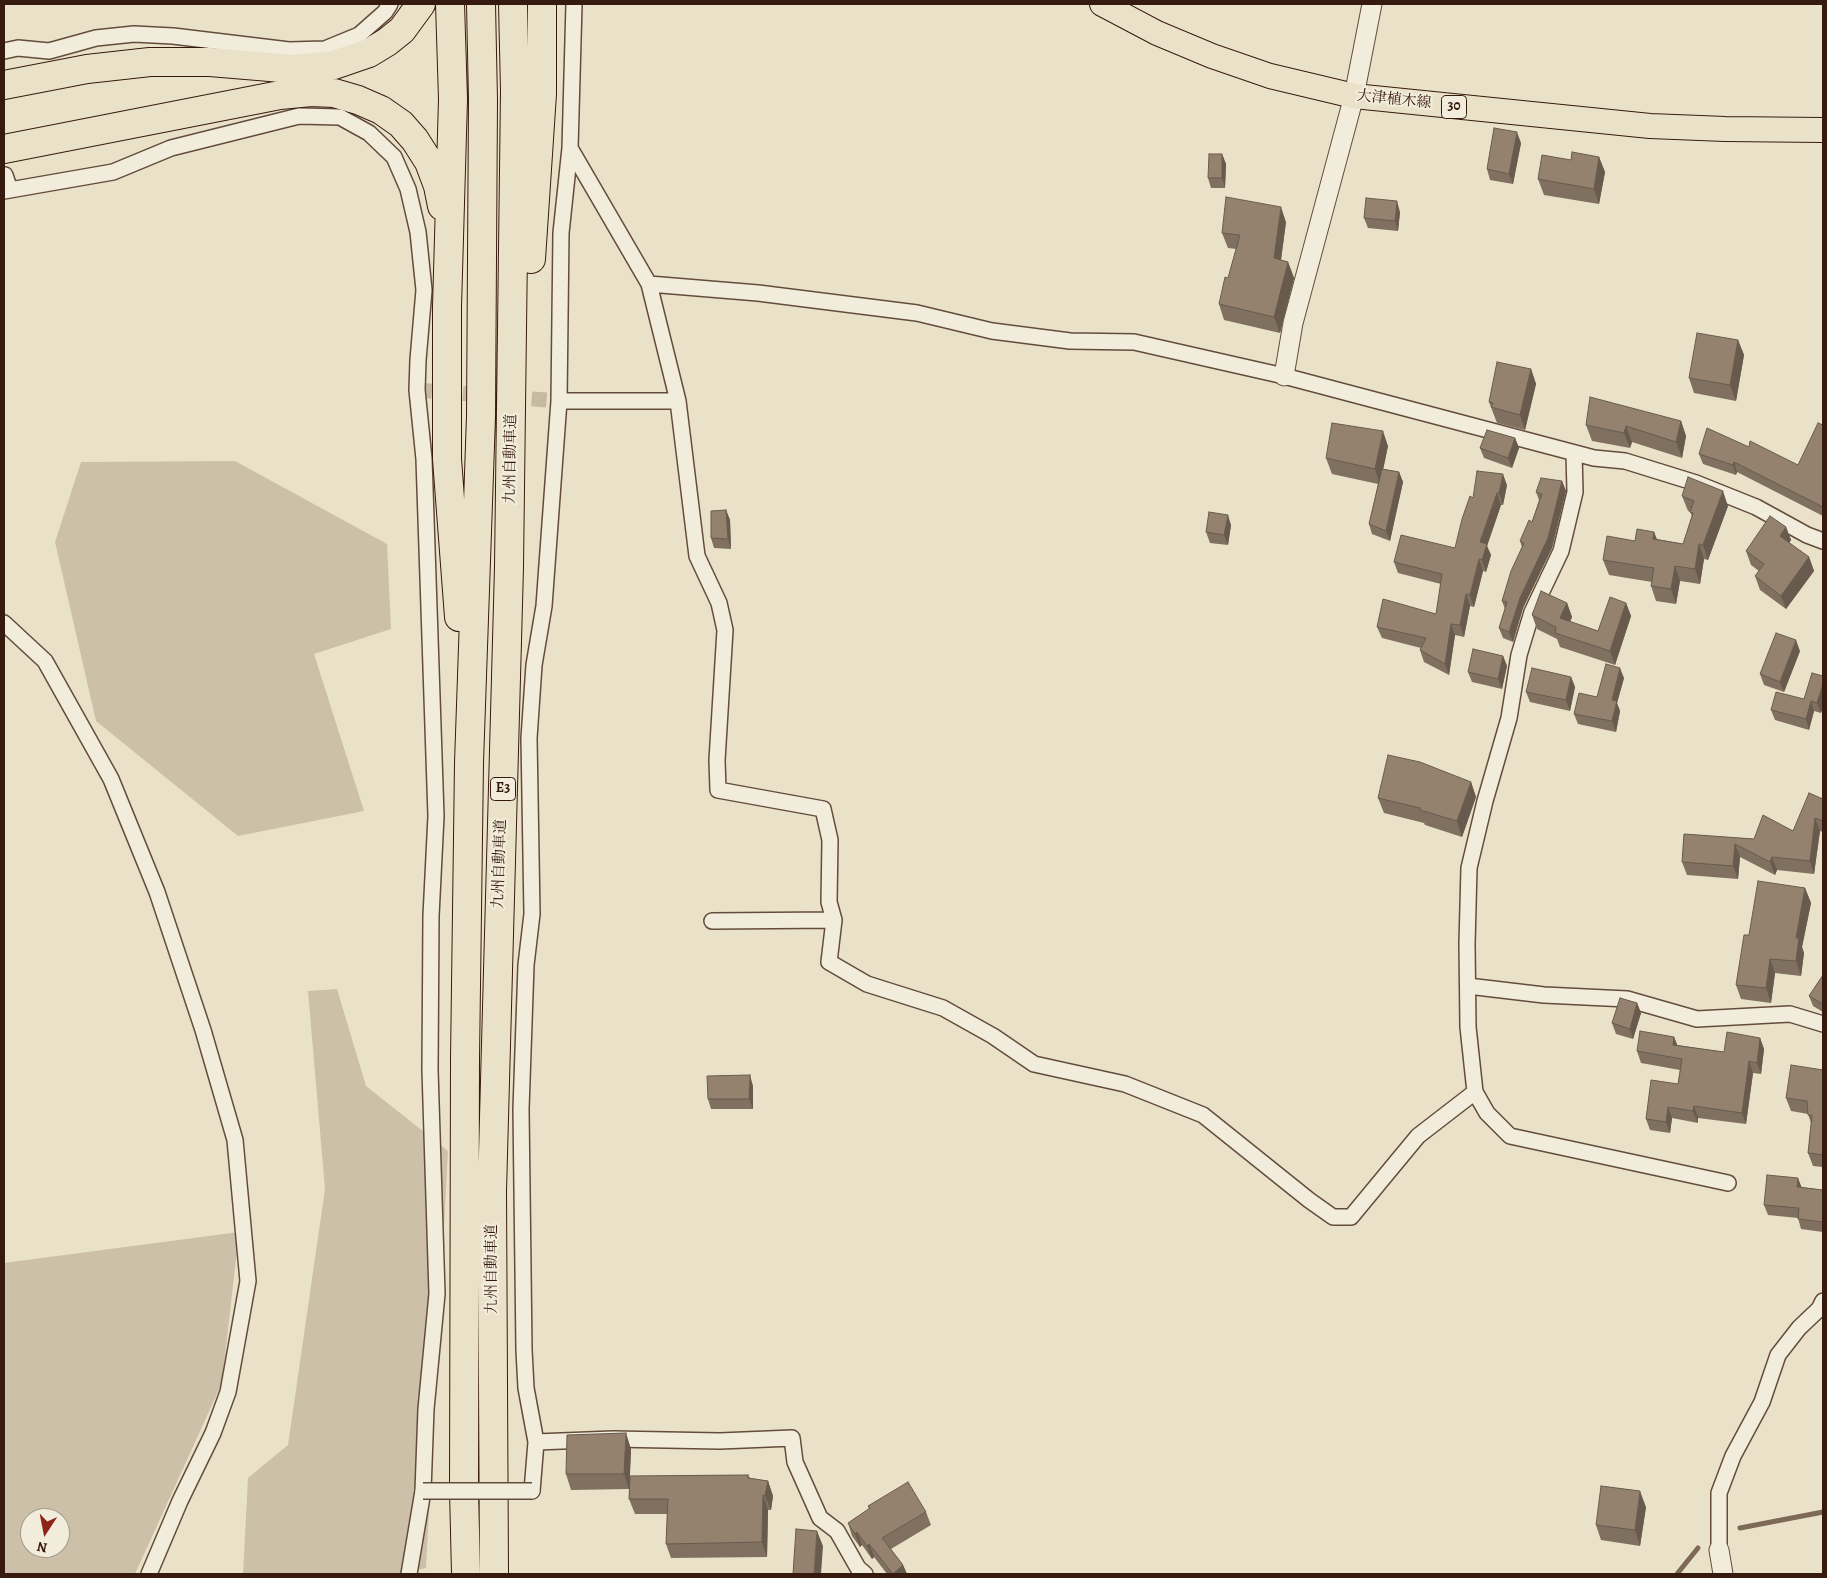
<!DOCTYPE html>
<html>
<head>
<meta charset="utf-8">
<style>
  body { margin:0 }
  #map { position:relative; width:1827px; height:1578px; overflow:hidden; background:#eae2c8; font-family:Alegreya,serif }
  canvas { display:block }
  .frame { position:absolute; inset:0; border:5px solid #371a0e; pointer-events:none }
  .north { position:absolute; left:20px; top:1508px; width:50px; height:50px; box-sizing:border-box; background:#f1ecdb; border:1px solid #a79889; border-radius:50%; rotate:191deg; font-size:14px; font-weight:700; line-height:20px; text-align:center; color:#371a0e }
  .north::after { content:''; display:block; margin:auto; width:18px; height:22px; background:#8f2418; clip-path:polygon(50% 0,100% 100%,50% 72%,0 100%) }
</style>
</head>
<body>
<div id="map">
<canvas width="1827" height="1578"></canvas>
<div class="frame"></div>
<div class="north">N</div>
</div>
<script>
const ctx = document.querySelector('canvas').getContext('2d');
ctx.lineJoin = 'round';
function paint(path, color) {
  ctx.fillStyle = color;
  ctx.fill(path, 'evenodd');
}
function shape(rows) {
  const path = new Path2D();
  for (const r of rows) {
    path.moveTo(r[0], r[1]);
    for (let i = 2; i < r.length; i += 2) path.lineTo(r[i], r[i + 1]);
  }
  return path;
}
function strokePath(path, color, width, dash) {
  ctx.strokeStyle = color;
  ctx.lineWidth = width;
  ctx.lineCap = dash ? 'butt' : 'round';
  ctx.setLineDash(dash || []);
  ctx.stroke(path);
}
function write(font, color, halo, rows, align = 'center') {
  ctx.font = font + ' Alegreya,"Noto Serif JP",serif';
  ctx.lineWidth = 4.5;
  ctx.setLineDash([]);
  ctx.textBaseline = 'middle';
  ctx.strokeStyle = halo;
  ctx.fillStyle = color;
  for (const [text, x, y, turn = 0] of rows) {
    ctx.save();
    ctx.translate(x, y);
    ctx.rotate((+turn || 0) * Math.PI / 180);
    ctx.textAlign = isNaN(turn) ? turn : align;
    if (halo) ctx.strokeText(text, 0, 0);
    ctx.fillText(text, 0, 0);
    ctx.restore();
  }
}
paint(shape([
  [235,461,387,544,391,629,314,654,364,811,238,836,96,721,55,542,81,462],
  [337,989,366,1086,448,1151,426,1568,402,1574,243,1574,248,1478,288,1445,325,1189,308,991],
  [239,1232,222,1383,135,1574,4,1574,4,1263],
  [30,1518,60,1518,60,1548,30,1548]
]), '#ccc0a8');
strokePath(shape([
  [1740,1528,1823,1512],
  [1677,1574,1698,1548]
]), '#7e6958', 5);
strokePath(shape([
  [417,390,559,401]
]), '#c6baa3', 15, [15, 8]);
const minor = shape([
  [4,51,18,48,49,51,96,38,134,34,173,36,289,50,325,49,359,35,385,12,390,4],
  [570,148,649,284,678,401,697,556,719,603,725,630,717,760,718,790,823,809,830,840,829,902,834,920,829,962,867,984,943,1008,993,1036,1034,1064,1125,1084,1203,1115,1309,1200,1333,1217,1351,1217,1418,1136,1475,1092,1468,1027,1467,944,1469,868,1485,801,1509,718,1519,655,1532,612,1561,551,1575,492,1574,453],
  [5,175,10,190],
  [4,191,113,172,171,148,299,116,340,117,369,133,394,157,408,189,418,232,424,290,418,360,417,390,424,459,436,816,431,916,430,1070,437,1294,426,1409,423,1491,409,1574],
  [649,284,758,293,917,313,992,331,1070,341,1134,342,1187,354,1284,376,1594,458,1625,461,1696,483,1756,507,1807,535,1823,541],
  [559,401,678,401],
  [4,623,45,661,111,779,157,892,203,1030,235,1140,248,1281,228,1392,213,1433,180,1501,149,1574],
  [712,921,834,920],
  [1468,986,1544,995,1627,999,1697,1019,1790,1014,1823,1024],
  [1475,1092,1487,1113,1510,1136,1728,1183],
  [536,1442,613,1439,720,1441,792,1438,795,1462,820,1518,837,1531,858,1568,865,1574],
  [532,1491,536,1442,526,1388,524,1350,521,1109,526,965,532,914,529,738,534,665,544,606,559,401,561,233,570,148,574,4],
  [1719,1550,1719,1493,1733,1456,1762,1402,1778,1355,1799,1328,1819,1309,1823,1301]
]);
const tertiary = shape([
  [1284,376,1293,323,1354,96,1372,4],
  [1719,1550,1723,1574]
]);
const primary = shape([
  [1102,4,1157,33,1212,56,1270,76,1354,96,1650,126,1725,129,1823,130]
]);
const motorway = shape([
  [450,4,453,99,447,307,447,459,459,617],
  [4,85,87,69,150,62,210,62,294,69,334,65,369,53,387,42,402,30,421,4],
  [4,149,280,95,311,92,334,93,358,100,381,110,401,124,415,140,429,162,438,186,442,206],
  [531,259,542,94,542,4],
  [466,1574,464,1491,465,1059,469,763,481,416,483,100,481,4],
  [494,1574,492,1191,509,567,515,91,513,4]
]);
strokePath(minor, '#644c3c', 18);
strokePath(tertiary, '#644c3c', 21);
strokePath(primary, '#371a0e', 26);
strokePath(motorway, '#371a0e', 30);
strokePath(minor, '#f1ecdb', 15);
strokePath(tertiary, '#f1ecdb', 19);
strokePath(primary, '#eae2c8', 24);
strokePath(motorway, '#eae2c8', 28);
const minorBridge = shape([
  [423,1491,532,1491]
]);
strokePath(minorBridge, '#644c3c', 18, []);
strokePath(minorBridge, '#f1ecdb', 15);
paint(shape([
  [1521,143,1513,184,1490,180,1487,169],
  [1222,154,1226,164,1225,188,1211,188,1208,178],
  [1599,157,1605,172,1599,204,1544,195,1538,179,1571,160],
  [1400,212,1398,231,1368,228,1364,218],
  [1286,222,1281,260,1288,262,1294,278,1280,333,1224,320,1219,304,1228,278,1236,249,1228,248,1222,233],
  [1738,340,1744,355,1736,401,1694,393,1689,378],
  [1531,369,1536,384,1525,430,1497,423,1489,402],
  [1681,421,1686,436,1682,458,1632,442,1630,448,1592,441,1586,425],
  [1823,425,1823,516,1737,472,1736,475,1703,464,1699,454,1749,447,1798,465],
  [1515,438,1519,448,1512,468,1484,458,1480,448],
  [1388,446,1383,469,1399,472,1403,482,1390,541,1372,534,1369,524,1378,484,1332,474,1326,458],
  [1562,481,1566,491,1552,548,1523,608,1513,642,1503,638,1499,628,1505,609,1502,601,1522,547,1520,541,1532,522,1539,500,1536,492],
  [1507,485,1503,505,1501,505,1487,546,1491,555,1486,572,1483,571,1474,607,1470,606,1464,637,1455,635,1449,675,1424,662,1420,650,1421,648,1382,638,1377,627,1436,614,1441,584,1398,573,1394,562,1455,548,1473,498],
  [1682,496,1728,506,1708,560,1704,559,1700,584,1680,581,1676,604,1656,601,1651,586,1652,582,1609,575,1603,560,1635,541,1654,532,1657,539,1683,544,1692,516,1690,512,1688,511],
  [726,510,730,520,731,549,714,548,711,538],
  [1231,525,1228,545,1210,543,1206,532],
  [1786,527,1791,540,1789,543,1809,557,1814,571,1786,609,1760,590,1755,576,1759,571,1751,565,1746,551],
  [1567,603,1572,617,1570,622,1598,631,1626,603,1631,616,1615,665,1560,647,1557,639,1537,629,1532,615],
  [1800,651,1784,692,1764,685,1760,674],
  [1503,656,1507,666,1502,689,1472,682,1468,672],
  [1823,676,1823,706,1821,713,1814,711,1809,730,1775,720,1771,710,1804,699],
  [1571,677,1575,687,1570,711,1530,702,1526,692],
  [1624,678,1617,703,1620,711,1616,732,1578,724,1574,714],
  [1471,782,1476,797,1462,837,1425,825,1424,823,1384,813,1378,798],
  [1823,799,1823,832,1820,831,1814,874,1777,870,1775,875,1740,857,1738,879,1687,875,1682,862,1684,834,1754,839,1793,831],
  [1805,888,1811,903,1802,947,1804,953,1801,976,1775,973,1771,1003,1741,999,1736,985,1749,935],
  [1823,975,1823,1012,1813,1006,1809,996],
  [1637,1003,1641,1013,1633,1039,1616,1034,1612,1023],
  [1674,1037,1677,1045,1724,1052,1760,1038,1764,1049,1761,1074,1753,1073,1746,1124,1698,1118,1698,1123,1672,1118,1670,1133,1650,1130,1646,1119,1678,1084,1680,1070,1641,1063,1637,1051],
  [1823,1070,1823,1167,1813,1166,1808,1153,1811,1123,1808,1114,1791,1111,1786,1098],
  [753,1086,753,1109,711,1109,708,1099],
  [1802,1187,1823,1190,1823,1232,1801,1229,1798,1218,1768,1215,1764,1205],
  [631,1449,630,1476,748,1475,750,1478,768,1481,773,1496,771,1510,768,1510,767,1557,671,1558,666,1544,667,1514,635,1514,629,1499,629,1489,571,1490,566,1474],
  [868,1506,926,1512,931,1525,891,1549,903,1565,907,1574,887,1574,874,1557,872,1559,862,1545,860,1547,852,1536,848,1523,869,1509],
  [1646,1507,1640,1546,1601,1540,1596,1525]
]), '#7f705f');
paint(shape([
  [1517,132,1521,143,1513,184,1509,174],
  [1222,154,1226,164,1225,188,1222,178],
  [1599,157,1605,172,1599,204,1594,189],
  [1397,201,1400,212,1398,231,1395,221],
  [1281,207,1286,222,1279,274,1274,258],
  [1288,262,1294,278,1280,333,1274,317],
  [1738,340,1744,355,1736,401,1730,385],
  [1531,369,1536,384,1525,430,1520,415],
  [1681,421,1686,436,1682,458,1676,442],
  [1626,426,1632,442,1630,448,1624,433],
  [1383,431,1388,446,1380,485,1375,469],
  [1515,438,1519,448,1512,468,1508,458],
  [1734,462,1737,472,1736,475,1733,465],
  [1399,472,1403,482,1390,541,1386,531],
  [1503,474,1507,485,1503,505,1499,493],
  [1562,481,1566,491,1552,548,1523,608,1513,642,1509,632,1520,598],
  [1723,491,1728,506,1708,560,1703,545],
  [1497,493,1501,505,1487,546,1491,555,1486,572,1482,560,1480,542],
  [726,510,730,520,731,549,728,539],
  [1228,515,1231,525,1228,545,1224,535],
  [1786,527,1791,540,1785,549,1780,536],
  [1654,532,1659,547,1653,539],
  [1699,544,1704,559,1700,584,1695,569],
  [1809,557,1814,571,1786,609,1781,596],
  [1479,559,1483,571,1474,607,1470,595],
  [1675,566,1680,581,1676,604,1671,589],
  [1466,594,1470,606,1464,637,1460,625],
  [1567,603,1572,617,1565,632,1560,618],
  [1626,603,1631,616,1615,665,1610,651],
  [1451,624,1455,635,1449,675,1445,664],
  [1796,640,1800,651,1784,692,1780,682],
  [1503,656,1507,666,1502,689,1498,679],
  [1620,668,1624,678,1617,703,1620,711,1616,732,1612,721,1612,700],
  [1571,677,1575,687,1570,711,1566,700],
  [1823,684,1823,706,1821,713,1817,703],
  [1811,701,1814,711,1809,730,1806,719],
  [1471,782,1476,797,1462,837,1457,821],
  [1815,818,1820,831,1814,874,1810,861],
  [1735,844,1740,857,1738,879,1733,866],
  [1772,857,1777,870,1775,875,1770,862],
  [1805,888,1811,903,1802,947,1804,953,1801,976,1796,961,1796,938],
  [1770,959,1775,973,1771,1003,1766,988],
  [1637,1003,1641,1013,1633,1039,1630,1029],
  [1674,1037,1679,1049,1673,1045],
  [1760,1038,1764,1049,1761,1074,1757,1063],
  [1749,1061,1753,1073,1746,1124,1742,1113],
  [750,1075,753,1086,753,1109,749,1099],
  [1694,1106,1698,1118,1698,1123,1693,1111],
  [1668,1107,1672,1118,1670,1133,1666,1122],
  [1798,1178,1802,1188,1797,1187],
  [626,1433,631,1449,629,1489,624,1474],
  [768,1481,773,1496,771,1510,765,1496],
  [1640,1491,1646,1507,1640,1546,1635,1530],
  [763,1495,768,1510,767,1557,762,1542],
  [817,1531,823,1546,821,1574,814,1574],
  [857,1532,862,1545,860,1547,855,1534],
  [869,1544,874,1557,872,1559,867,1546],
  [903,1565,907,1574,893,1574]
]), '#685b4e');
const building = shape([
  [1494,128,1517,132,1509,174,1487,169,1494,128],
  [1572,152,1599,157,1594,189,1538,179,1542,155,1571,160,1572,152],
  [1209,154,1222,154,1222,178,1208,178,1209,154],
  [1226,197,1281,207,1274,258,1288,262,1274,317,1219,304,1225,277,1228,278,1240,235,1222,233,1226,197],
  [1366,198,1397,201,1395,221,1364,218,1366,198],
  [1697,333,1738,340,1730,385,1689,378,1697,333],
  [1497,362,1531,369,1520,415,1491,407,1493,403,1489,402,1497,362],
  [1590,397,1681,421,1676,442,1626,426,1624,433,1586,425,1590,397],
  [1332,423,1383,431,1375,469,1326,458,1332,423],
  [1818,423,1823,425,1823,507,1734,462,1733,465,1699,454,1707,428,1749,447,1750,441,1798,465,1818,423],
  [1487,430,1515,438,1508,458,1480,448,1487,430],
  [1382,469,1399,472,1386,531,1369,524,1382,469],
  [1477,471,1503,474,1499,493,1497,493,1480,542,1487,544,1482,560,1479,559,1470,595,1466,594,1460,625,1451,624,1445,664,1420,650,1426,638,1377,627,1383,599,1436,614,1442,574,1394,562,1401,535,1455,548,1462,519,1470,496,1473,498,1477,471],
  [1688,477,1723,491,1703,545,1699,544,1695,569,1675,566,1671,589,1651,586,1654,568,1603,560,1607,536,1635,541,1637,529,1654,532,1653,539,1683,544,1693,513,1690,512,1694,501,1682,496,1688,477],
  [1541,478,1562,481,1548,538,1520,598,1509,632,1499,628,1507,602,1502,601,1511,571,1524,543,1520,541,1529,520,1532,522,1542,494,1536,492,1541,478],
  [726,510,728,539,711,538,711,511,726,510],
  [1209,512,1228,515,1224,535,1206,532,1209,512],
  [1770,516,1786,527,1780,536,1809,557,1781,596,1755,576,1764,564,1746,551,1770,516],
  [1541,591,1567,603,1560,618,1598,631,1610,597,1626,603,1610,651,1555,633,1556,627,1532,615,1541,591],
  [1776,633,1796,640,1780,682,1760,674,1776,633],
  [1473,649,1503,656,1498,679,1468,672,1473,649],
  [1606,664,1620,668,1612,700,1617,701,1612,721,1574,714,1579,693,1597,697,1606,664],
  [1532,668,1571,677,1566,700,1526,692,1532,668],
  [1812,673,1823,676,1823,684,1817,703,1811,701,1806,719,1771,710,1776,692,1804,699,1812,673],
  [1388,755,1420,762,1471,782,1457,821,1420,810,1420,808,1378,798,1388,755],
  [1809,793,1823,799,1823,821,1815,818,1810,861,1772,857,1770,862,1735,844,1733,866,1682,862,1684,834,1754,839,1763,815,1793,831,1809,793],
  [1758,881,1805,888,1796,938,1799,938,1796,961,1770,959,1766,988,1736,985,1744,935,1749,935,1758,881],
  [1823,975,1823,1004,1809,996,1823,975],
  [1620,998,1637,1003,1630,1029,1612,1023,1620,998],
  [1640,1031,1674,1037,1673,1045,1724,1052,1727,1032,1760,1038,1757,1063,1749,1061,1742,1113,1694,1106,1693,1111,1668,1107,1666,1122,1646,1119,1651,1080,1678,1084,1682,1059,1637,1051,1640,1031],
  [1791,1065,1823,1070,1823,1155,1808,1153,1812,1115,1808,1115,1807,1101,1786,1098,1791,1065],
  [750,1075,749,1099,708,1099,707,1076,750,1075],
  [1767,1175,1798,1178,1797,1187,1823,1190,1823,1222,1798,1219,1799,1208,1764,1205,1767,1175],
  [626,1433,624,1474,566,1474,567,1435,626,1433],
  [748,1475,748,1478,768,1481,765,1496,763,1495,762,1542,666,1544,668,1499,629,1499,630,1476,748,1475],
  [908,1482,926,1512,882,1538,903,1565,893,1574,869,1544,867,1546,857,1532,855,1534,848,1523,870,1508,868,1506,908,1482],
  [1601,1486,1640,1491,1635,1530,1596,1525,1601,1486],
  [796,1529,817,1531,814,1574,793,1574,796,1529]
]);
paint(building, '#94826f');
strokePath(building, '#685b4e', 1);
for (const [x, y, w] of [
  [1454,107,25],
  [503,789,25]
]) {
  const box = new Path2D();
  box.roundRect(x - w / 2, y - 11.5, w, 23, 4);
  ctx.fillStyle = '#f1ecdb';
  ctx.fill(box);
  strokePath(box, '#371a0e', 1);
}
write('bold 14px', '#371a0e', null, [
  ["30",1454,107],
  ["E3",503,789]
]);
write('15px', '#371a0e', '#f1ecdb', [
  ["大津植木線",1394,100,6],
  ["九州自動車道",511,459,-89],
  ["九州自動車道",500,864,-88],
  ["九州自動車道",492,1269,-90]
]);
</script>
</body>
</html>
